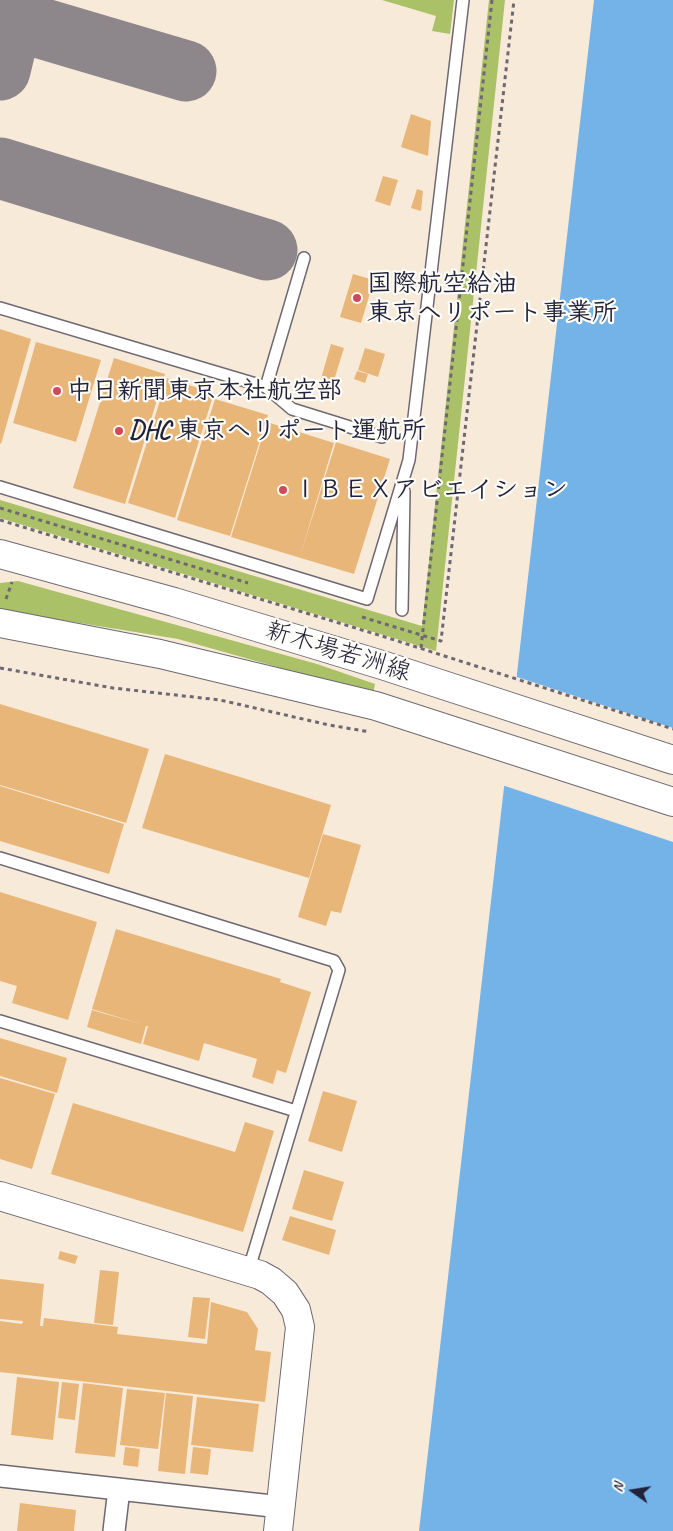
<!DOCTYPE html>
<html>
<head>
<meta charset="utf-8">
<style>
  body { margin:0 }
  #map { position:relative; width:673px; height:1531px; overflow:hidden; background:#f8ead8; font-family:Caveat,sans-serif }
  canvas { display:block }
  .north { position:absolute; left:608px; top:1466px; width:50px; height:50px; -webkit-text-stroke:4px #fdfcf7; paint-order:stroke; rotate:283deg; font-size:14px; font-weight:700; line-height:20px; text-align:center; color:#22223b }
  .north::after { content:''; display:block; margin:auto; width:18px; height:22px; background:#22223b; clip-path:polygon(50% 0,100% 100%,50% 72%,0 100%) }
</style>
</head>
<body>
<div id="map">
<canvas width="673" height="1531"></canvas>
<div class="north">N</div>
</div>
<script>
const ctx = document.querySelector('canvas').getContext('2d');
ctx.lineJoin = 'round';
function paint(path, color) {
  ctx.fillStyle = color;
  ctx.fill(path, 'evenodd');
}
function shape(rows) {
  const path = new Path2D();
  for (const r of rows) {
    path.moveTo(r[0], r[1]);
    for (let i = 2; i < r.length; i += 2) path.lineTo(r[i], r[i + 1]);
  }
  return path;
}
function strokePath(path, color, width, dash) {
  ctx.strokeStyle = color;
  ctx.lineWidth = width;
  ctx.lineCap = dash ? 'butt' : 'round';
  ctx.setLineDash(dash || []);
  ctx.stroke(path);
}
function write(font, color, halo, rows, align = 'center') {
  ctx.font = font + ' Caveat,"Klee One",sans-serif';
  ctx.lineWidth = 4.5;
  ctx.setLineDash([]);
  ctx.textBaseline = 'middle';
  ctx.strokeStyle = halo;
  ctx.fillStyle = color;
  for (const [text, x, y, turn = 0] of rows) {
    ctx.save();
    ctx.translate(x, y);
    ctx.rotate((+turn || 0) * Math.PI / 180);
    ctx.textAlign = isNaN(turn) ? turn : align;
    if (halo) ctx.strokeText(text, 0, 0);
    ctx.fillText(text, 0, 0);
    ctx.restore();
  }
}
paint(shape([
  [382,0,454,0,450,34,432,31,436,16],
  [489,0,505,0,436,651,0,518,0,500,422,626],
  [18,581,317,664,375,684,373,694,178,639,0,610,0,583]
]), '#aac167');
paint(shape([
  [594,0,673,0,673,1531,419,1531]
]), '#73b3e7');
paint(shape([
  [514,676,673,728,673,842,502,785]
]), '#f8ead8');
strokePath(shape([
  [0,16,186,71],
  [0,23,3,27,7,41,0,70],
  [0,168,267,250]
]), '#8d868a', 61);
paint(shape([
  [411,114,431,121,428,156,401,147],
  [383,176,398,180,390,206,375,201],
  [417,189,423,191,421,211,411,208],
  [353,274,374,280,361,323,340,317],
  [0,329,31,339,1,444,0,443],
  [36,342,101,360,76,442,13,423],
  [331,344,344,348,330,393,318,389],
  [365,348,385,354,378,377,358,370],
  [114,358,165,374,125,504,73,488],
  [357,371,368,374,365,383,354,379],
  [167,378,214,393,175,518,128,503],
  [215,399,268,415,230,536,177,520],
  [267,422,334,443,300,556,336,442,390,459,354,574,231,537],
  [0,704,149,749,126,823,0,785],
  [165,754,331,805,309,878,142,828],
  [0,786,124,824,109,874,0,841],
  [323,834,361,845,341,913,331,911,326,926,298,917],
  [0,892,97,922,68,1020,12,1003,17,986,0,981],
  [116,929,281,979,280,982,311,992,286,1073,277,1070,273,1084,252,1077,257,1059,204,1043,199,1061,143,1044,148,1026,146,1026,141,1044,87,1027,92,1010,144,1025,92,1009],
  [0,1038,67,1058,57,1093,0,1076],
  [0,1078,55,1094,32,1169,0,1159],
  [323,1091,357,1101,342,1152,308,1141],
  [73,1103,235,1152,245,1122,274,1131,243,1232,51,1174],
  [304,1170,344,1182,332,1221,292,1209],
  [290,1216,336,1230,329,1255,282,1240],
  [60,1251,78,1256,75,1264,58,1259],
  [100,1270,119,1272,113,1325,94,1323],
  [0,1279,44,1284,40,1326,43,1326,44,1318,118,1327,117,1334,207,1344,211,1302,247,1312,258,1329,255,1350,271,1352,265,1402,0,1372,0,1321,22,1324,23,1321,0,1319],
  [193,1297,210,1298,205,1339,188,1337],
  [17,1377,59,1382,53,1440,11,1435],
  [62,1382,79,1384,75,1420,58,1418],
  [83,1383,123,1388,115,1457,75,1453],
  [127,1389,165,1393,158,1449,120,1445],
  [166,1393,193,1396,185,1474,158,1471],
  [197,1397,259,1404,253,1452,191,1445],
  [125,1447,140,1449,138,1467,123,1465],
  [193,1447,211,1449,208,1475,190,1473],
  [20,1503,76,1510,74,1531,17,1531]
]), '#e8b678');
const lane = shape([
  [0,308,266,387,292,409,382,437],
  [266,387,304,258],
  [0,487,367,599,409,460,463,0],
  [402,610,404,491],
  [0,858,334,961,339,970,248,1272],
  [0,1021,296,1111]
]);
const street = shape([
  [0,1476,281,1507],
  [114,1531,119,1489]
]);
const secondary = shape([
  [0,554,174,602,382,665,673,760],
  [0,623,160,654,376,706,673,802],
  [0,1196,260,1275,271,1281,285,1293,296,1310,300,1327,278,1531]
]);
strokePath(lane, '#6d6872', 14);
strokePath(street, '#6d6872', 24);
strokePath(secondary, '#6d6872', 30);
strokePath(shape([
  [0,508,248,583],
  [0,520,385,637,673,729],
  [6,599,12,582],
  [362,617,441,641,514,0],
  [421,648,492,0],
  [0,668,113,688,220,700,329,725,370,732]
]), '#6d6872', 3, [4, 4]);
strokePath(lane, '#fff', 11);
strokePath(street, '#fff', 21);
strokePath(secondary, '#fff', 28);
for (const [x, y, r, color] of [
  [357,298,5,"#d1495b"],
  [57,391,5,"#d1495b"],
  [119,431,5,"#d1495b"],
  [283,490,5,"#d1495b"]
]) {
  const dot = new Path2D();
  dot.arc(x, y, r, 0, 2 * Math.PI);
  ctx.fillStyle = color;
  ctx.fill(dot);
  strokePath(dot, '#fdfcf7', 2);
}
write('bold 25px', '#22223b', '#fdfcf7', [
  ["国際航空給油",367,284],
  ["東京ヘリポート事業所",367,313],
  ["中日新聞東京本社航空部",67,391],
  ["DHC 東京ヘリポート運航所",129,431],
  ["ＩＢＥＸアビエイション",293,490]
], 'left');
write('25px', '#22223b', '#fdfcf7', [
  ["新木場若洲線",338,652,17]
]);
</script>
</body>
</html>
